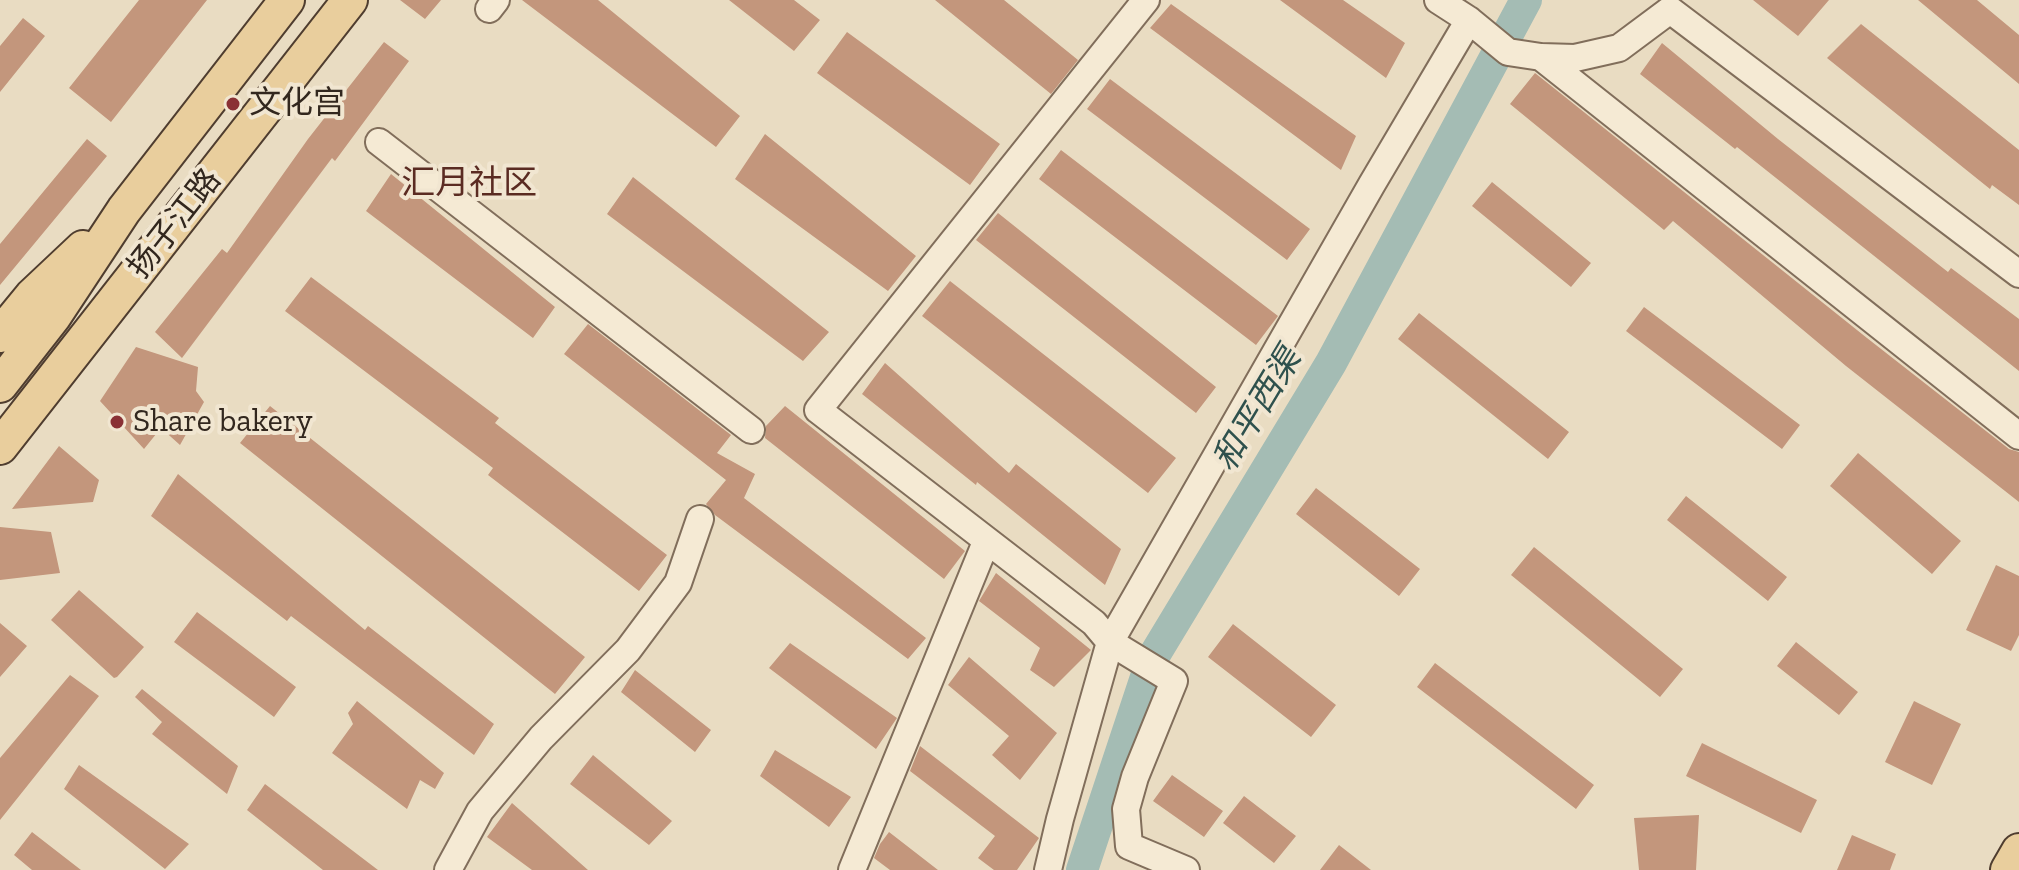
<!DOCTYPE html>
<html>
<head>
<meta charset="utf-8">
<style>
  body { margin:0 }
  canvas { display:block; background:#e9dcc2 }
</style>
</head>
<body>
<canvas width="2019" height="870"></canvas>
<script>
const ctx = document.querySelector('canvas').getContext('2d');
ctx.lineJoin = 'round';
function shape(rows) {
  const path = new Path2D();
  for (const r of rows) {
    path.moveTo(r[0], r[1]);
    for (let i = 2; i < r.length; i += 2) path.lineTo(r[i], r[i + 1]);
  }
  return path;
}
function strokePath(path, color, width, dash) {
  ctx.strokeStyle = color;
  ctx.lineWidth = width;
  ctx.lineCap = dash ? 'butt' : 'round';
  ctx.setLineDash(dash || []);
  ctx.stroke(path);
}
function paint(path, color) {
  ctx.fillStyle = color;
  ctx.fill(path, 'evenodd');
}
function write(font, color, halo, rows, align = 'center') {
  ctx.font = font + ' "Zilla Slab","Noto Sans SC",serif';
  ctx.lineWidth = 8;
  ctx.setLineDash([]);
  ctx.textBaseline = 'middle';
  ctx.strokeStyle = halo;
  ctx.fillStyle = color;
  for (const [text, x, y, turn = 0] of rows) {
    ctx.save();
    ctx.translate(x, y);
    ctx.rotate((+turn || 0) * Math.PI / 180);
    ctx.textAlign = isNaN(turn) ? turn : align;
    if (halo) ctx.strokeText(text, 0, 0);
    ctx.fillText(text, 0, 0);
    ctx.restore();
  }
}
strokePath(shape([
  [1082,870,1152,659,1331,363,1526,0]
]), '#a4bcb4', 32);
paint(shape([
  [139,0,207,0,111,122,69,88],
  [400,0,441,0,425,19],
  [522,0,598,0,740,116,716,147],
  [729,0,794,0,820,20,794,51],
  [935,0,1004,0,1078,60,1051,94],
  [1280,0,1343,0,1405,43,1386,78],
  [1753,0,1829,0,1798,36],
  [1918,0,1977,0,2019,35,2019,84],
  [1171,4,1356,136,1341,170,1150,28],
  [23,18,45,36,0,92,0,46],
  [1861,24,2019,150,2019,205,1992,185,1990,189,1827,58],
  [847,32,1000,144,970,185,817,73],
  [384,42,409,61,335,161,332,158,182,358,155,332,222,249,227,253,308,139],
  [1662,43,1778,139,1948,272,1951,268,2019,319,2019,371,1737,147,1735,149,1640,74],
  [1535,73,1867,338,2009,449,2019,452,2019,502,1846,366,1673,221,1664,230,1510,104],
  [1110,79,1310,229,1287,260,1087,109],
  [765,134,916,256,888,291,735,179],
  [87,139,107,156,0,285,0,244],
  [1061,150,1278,316,1256,345,1039,179],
  [391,174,555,307,533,338,366,211],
  [633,177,829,332,803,361,607,214],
  [1492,182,1591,263,1571,287,1472,206],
  [998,213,1216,387,1196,413,976,240],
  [311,277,499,418,495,423,667,555,639,591,488,475,493,468,285,311],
  [950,281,1176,458,1148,493,922,316],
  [1644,307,1800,425,1782,449,1626,331],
  [1419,313,1569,432,1548,459,1398,339],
  [588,324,731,435,717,453,755,474,744,498,926,638,908,659,715,515,706,504,726,480,564,354],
  [136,347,198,367,196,391,204,402,180,445,161,428,144,449,100,401],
  [885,363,1009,473,1016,464,1121,549,1105,585,977,482,976,485,862,394],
  [270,406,585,657,555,694,240,443],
  [785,406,965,551,944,579,765,438,766,426],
  [59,446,99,480,93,502,12,509],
  [1858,453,1961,541,1932,574,1830,486],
  [178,474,365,630,368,626,494,724,474,755,291,616,287,621,151,516],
  [1316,488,1420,569,1399,596,1296,514],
  [1686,496,1787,577,1768,601,1667,520],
  [0,527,51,532,60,573,0,580],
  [1534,547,1683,669,1660,697,1511,575],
  [1996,565,2019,576,2019,635,2011,651,1966,630],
  [996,573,1091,650,1054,687,1030,670,1040,648,979,601],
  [79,590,144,647,117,677,114,678,51,620],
  [197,612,296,687,274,717,174,642],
  [0,623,27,646,0,677],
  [1233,624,1336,705,1311,737,1208,657],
  [1796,642,1858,692,1839,715,1777,666],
  [790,643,897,718,876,749,769,668],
  [969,657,1057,733,1020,780,992,755,1009,736,948,685],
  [1435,663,1594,785,1576,809,1417,687],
  [635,670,711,730,695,752,621,692],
  [70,675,99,696,0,820,0,758],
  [142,689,238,766,227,794,152,734,162,722,135,697],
  [357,701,444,773,435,789,420,780,407,809,332,753,353,724,348,713],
  [1914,701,1961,724,1932,785,1885,762],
  [1702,743,1817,800,1801,833,1686,776],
  [920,746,1039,838,1017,870,994,870,978,858,995,836,910,771],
  [775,750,851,797,829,827,760,776],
  [593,755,672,821,649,845,570,784],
  [79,765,189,844,165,869,64,789],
  [1172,775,1223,811,1204,837,1153,801],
  [265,784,378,870,323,870,247,810],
  [1244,796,1296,836,1274,863,1223,823],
  [512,803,588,870,532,870,487,837],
  [1699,815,1696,870,1639,870,1634,818],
  [32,832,81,870,32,870,14,855],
  [889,832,938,870,890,870,874,858,880,844],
  [1852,835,1896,854,1890,870,1837,870],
  [1339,845,1371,870,1320,870]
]), '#c3967c');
const minor = shape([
  [1146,0,818,410,1094,623,1110,642,1174,681,1135,777,1126,809,1129,846,1186,870],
  [1438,0,1469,20,1508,52,1541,57,1575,58,1619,48,1670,10,2019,274],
  [489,9,496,0],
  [1541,57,2019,436],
  [379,142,751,430],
  [448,870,480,811,541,738,628,650,678,583,700,519],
  [852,870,986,542],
  [1048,870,1060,819,1110,642,1372,184,1469,20]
]);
const major = shape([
  [0,335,32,296,83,248],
  [0,385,54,316,124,210,287,0],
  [0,447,350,0],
  [2008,870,2019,851]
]);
strokePath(minor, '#816e5b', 30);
strokePath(major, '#4f3d2f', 38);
strokePath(minor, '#f5ead4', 26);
strokePath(major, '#e9ce9d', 34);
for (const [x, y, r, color] of [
  [233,104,8,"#8a3135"],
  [117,422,8,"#8a3135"]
]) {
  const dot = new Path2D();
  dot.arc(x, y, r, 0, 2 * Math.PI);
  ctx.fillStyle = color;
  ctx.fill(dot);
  strokePath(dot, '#f1e6d1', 3);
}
write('32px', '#32271e', '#f1e6d1', [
  ["文化宫",249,104],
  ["Share bakery",133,422]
], 'left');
write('32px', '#32271e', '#f1e6d1', [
  ["扬子江路",175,224,-52]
]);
write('34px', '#5a2b22', '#f1e6d1', [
  ["汇月社区",469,184]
]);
write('italic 34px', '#2e514d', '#f1e6d1', [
  ["和平西渠",1258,410,-59]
]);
</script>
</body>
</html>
